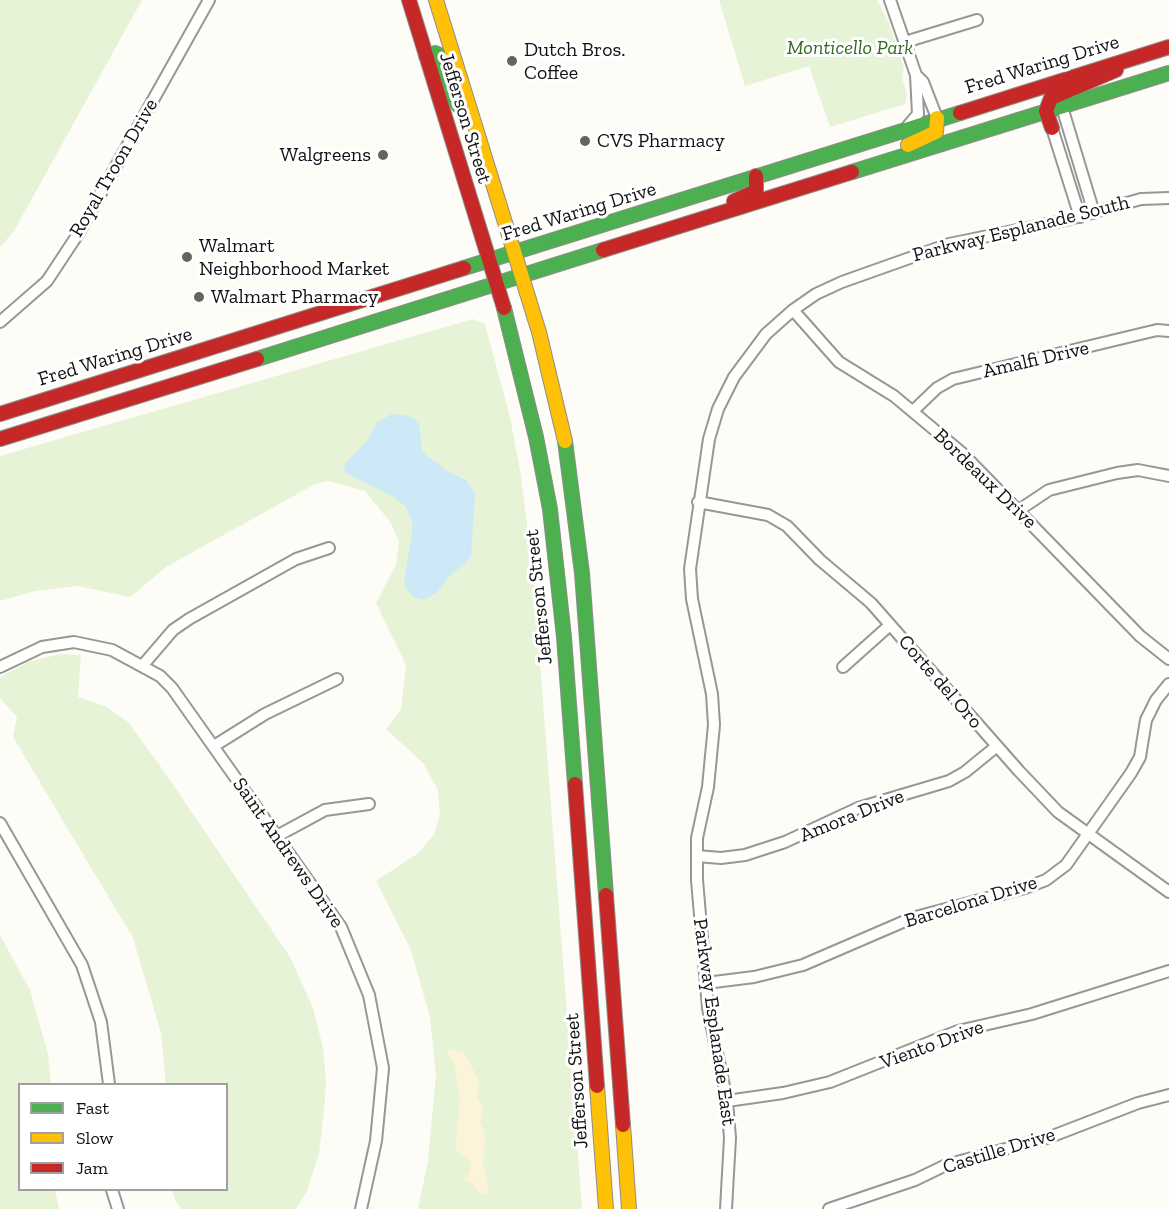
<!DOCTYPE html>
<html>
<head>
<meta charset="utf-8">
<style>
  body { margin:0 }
  #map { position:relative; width:1169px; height:1209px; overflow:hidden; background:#fdfcf7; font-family:"Zilla Slab",serif }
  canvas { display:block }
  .legend { position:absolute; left:18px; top:1083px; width:210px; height:108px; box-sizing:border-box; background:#fff; border:2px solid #a0a0a0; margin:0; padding:8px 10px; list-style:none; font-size:18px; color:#111 }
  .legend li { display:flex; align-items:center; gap:12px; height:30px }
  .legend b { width:30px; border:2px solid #a0a0a0 }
</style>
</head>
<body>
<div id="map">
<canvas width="1169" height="1209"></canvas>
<ul class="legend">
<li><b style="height:8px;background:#4caf50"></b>Fast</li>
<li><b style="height:8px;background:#ffc107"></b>Slow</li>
<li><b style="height:8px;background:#c62828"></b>Jam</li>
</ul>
</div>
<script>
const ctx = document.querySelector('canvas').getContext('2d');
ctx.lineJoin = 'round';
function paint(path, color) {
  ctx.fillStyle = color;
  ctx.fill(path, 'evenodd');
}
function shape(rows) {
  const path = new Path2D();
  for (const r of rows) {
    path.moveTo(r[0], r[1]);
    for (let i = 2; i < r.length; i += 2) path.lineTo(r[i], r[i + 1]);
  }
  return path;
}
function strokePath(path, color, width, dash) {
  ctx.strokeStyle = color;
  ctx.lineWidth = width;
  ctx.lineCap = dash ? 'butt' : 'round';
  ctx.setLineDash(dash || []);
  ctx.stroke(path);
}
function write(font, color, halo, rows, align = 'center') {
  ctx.font = font + ' "Zilla Slab",serif';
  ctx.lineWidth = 6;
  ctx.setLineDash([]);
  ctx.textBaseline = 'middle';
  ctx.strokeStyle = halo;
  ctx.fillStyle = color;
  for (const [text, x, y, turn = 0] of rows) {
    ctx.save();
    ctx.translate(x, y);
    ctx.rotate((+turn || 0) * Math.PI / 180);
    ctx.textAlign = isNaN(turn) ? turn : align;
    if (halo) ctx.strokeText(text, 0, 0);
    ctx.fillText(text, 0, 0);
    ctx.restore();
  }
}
paint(shape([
  [0,0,142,0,14,231,0,247],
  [719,0,877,0,889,23,904,68,902,78,907,94,905,104,830,127,809,66,745,86],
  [473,319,485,324,510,417,520,470,533,572,582,1209,418,1209,428,1161,436,1075,430,1017,411,950,376,881,417,854,434,835,440,815,438,790,423,763,386,729,401,709,406,665,376,603,396,565,399,542,391,523,365,491,328,481,317,483,166,567,130,597,78,586,35,591,0,601,0,456],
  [60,654,81,655,78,697,105,706,128,722,161,767,290,957,313,1008,323,1048,326,1082,324,1111,319,1153,307,1191,296,1209,181,1209,176,1202,172,1190,226,1190,226,1084,166,1084,161,1033,133,938,13,737,17,717,0,698,0,677,28,662],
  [0,935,30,990,48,1054,51,1084,20,1084,20,1190,55,1190,59,1209,0,1209]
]), '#e7f3d7');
paint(shape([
  [452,1049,464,1053,480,1082,477,1096,483,1108,480,1121,485,1136,483,1163,488,1182,487,1193,481,1194,473,1184,464,1180,470,1171,471,1162,455,1149,460,1102,456,1072,453,1061,446,1054]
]), '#fcf4d9');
paint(shape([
  [392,414,409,416,414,419,419,424,422,450,426,455,449,472,466,480,475,493,471,557,449,577,438,591,424,600,415,598,408,591,404,583,413,525,406,507,392,496,347,474,344,469,345,464,370,437,376,423]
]), '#cde8f7');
const street = shape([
  [890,0,916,75,918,114,907,127],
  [905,42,977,20],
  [916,75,923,82,937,118],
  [1062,107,1094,213],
  [1052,128,1080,217],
  [793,310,839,362,894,396,961,452,1140,636,1169,659],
  [0,322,47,281,78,234,209,0],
  [913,411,937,388,953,379,1157,330,1169,331],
  [698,502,768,515,787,526,820,560,871,603,1019,771,1058,812,1169,892],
  [1019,510,1049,490,1117,473,1138,470,1169,476],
  [143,665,173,630,189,619,296,559,329,548],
  [0,667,42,647,74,642,112,650,160,676,172,688,341,927,369,995,383,1068,376,1141,361,1209],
  [843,667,890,625],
  [214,746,265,714,337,679],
  [0,823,82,965,101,1022,109,1084],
  [277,836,325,810,369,804],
  [697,856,721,858,745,855,785,842,858,808,949,781,965,772,997,746],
  [706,983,754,977,803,965,912,918,1025,888,1046,880,1066,865,1131,773,1140,757,1146,720,1156,700,1169,684],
  [727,1101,783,1093,830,1082,958,1031,1032,1014,1169,971],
  [112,1190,118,1209],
  [726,1209,730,1138,727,1101,708,1008,697,880,697,838,708,787,714,725,712,694,692,599,690,569,709,439,718,409,734,377,766,334,793,310,816,294,842,282,949,244,1066,220,1141,199,1169,198],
  [829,1209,915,1180,946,1165,1050,1137,1138,1103,1169,1095]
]);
const fast = shape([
  [426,56,435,53,439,55,454,100,463,111],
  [852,172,1169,73],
  [464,268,960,113],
  [504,308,536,437,550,509,564,637,575,784],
  [257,359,603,250],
  [565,441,582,573,606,895]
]);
const slow = shape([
  [436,0,539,332,565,441],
  [908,145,936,132,937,118],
  [597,1086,606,1209],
  [623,1125,629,1209]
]);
const jam = shape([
  [409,0,504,308],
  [960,113,1169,47],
  [1052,128,1046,111,1051,98,1116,70],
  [734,201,756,191,756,176],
  [603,250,852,172],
  [0,414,464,268],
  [0,439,257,359],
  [575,784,597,1086],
  [606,895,623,1125]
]);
strokePath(street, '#979795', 14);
strokePath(fast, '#8e8d8b', 16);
strokePath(slow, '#8e8d8b', 16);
strokePath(jam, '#8e8d8b', 16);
strokePath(street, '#fffffe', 10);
strokePath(fast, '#4caf50', 14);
strokePath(slow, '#ffc107', 14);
strokePath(jam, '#c62828', 14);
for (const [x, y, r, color] of [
  [512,61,6,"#646362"],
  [585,141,6,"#646362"],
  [383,155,6,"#646362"],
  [187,257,6,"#646362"],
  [199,297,6,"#646362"]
]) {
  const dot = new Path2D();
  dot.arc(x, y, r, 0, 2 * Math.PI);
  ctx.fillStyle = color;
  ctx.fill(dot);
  strokePath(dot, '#fff', 2);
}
write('italic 20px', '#2f6b1f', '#fff', [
  ["Monticello Park",850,48]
]);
write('20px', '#111', '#fff', [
  ["Dutch Bros.",524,50],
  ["Coffee",524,73],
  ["CVS Pharmacy",597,141],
  ["Walgreens",371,155,"right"],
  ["Walmart",199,246],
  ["Neighborhood Market",199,269],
  ["Walmart Pharmacy",211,297]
], 'left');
write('20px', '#111', '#fff', [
  ["Fred Waring Drive",1042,65,-17],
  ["Jefferson Street",465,118,73],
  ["Royal Troon Drive",114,168,-60],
  ["Fred Waring Drive",579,212,-17],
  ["Parkway Esplanade South",1021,229,-14],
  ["Fred Waring Drive",115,357,-17],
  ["Amalfi Drive",1036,360,-13],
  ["Bordeaux Drive",985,479,44],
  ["Jefferson Street",539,597,-96],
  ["Corte del Oro",940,682,49],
  ["Amora Drive",852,816,-22],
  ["Saint Andrews Drive",288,853,55],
  ["Barcelona Drive",971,902,-17],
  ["Parkway Esplanade East",714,1022,82],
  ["Viento Drive",932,1045,-20],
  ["Jefferson Street",577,1081,-94],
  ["Castille Drive",999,1151,-17]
]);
</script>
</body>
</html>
